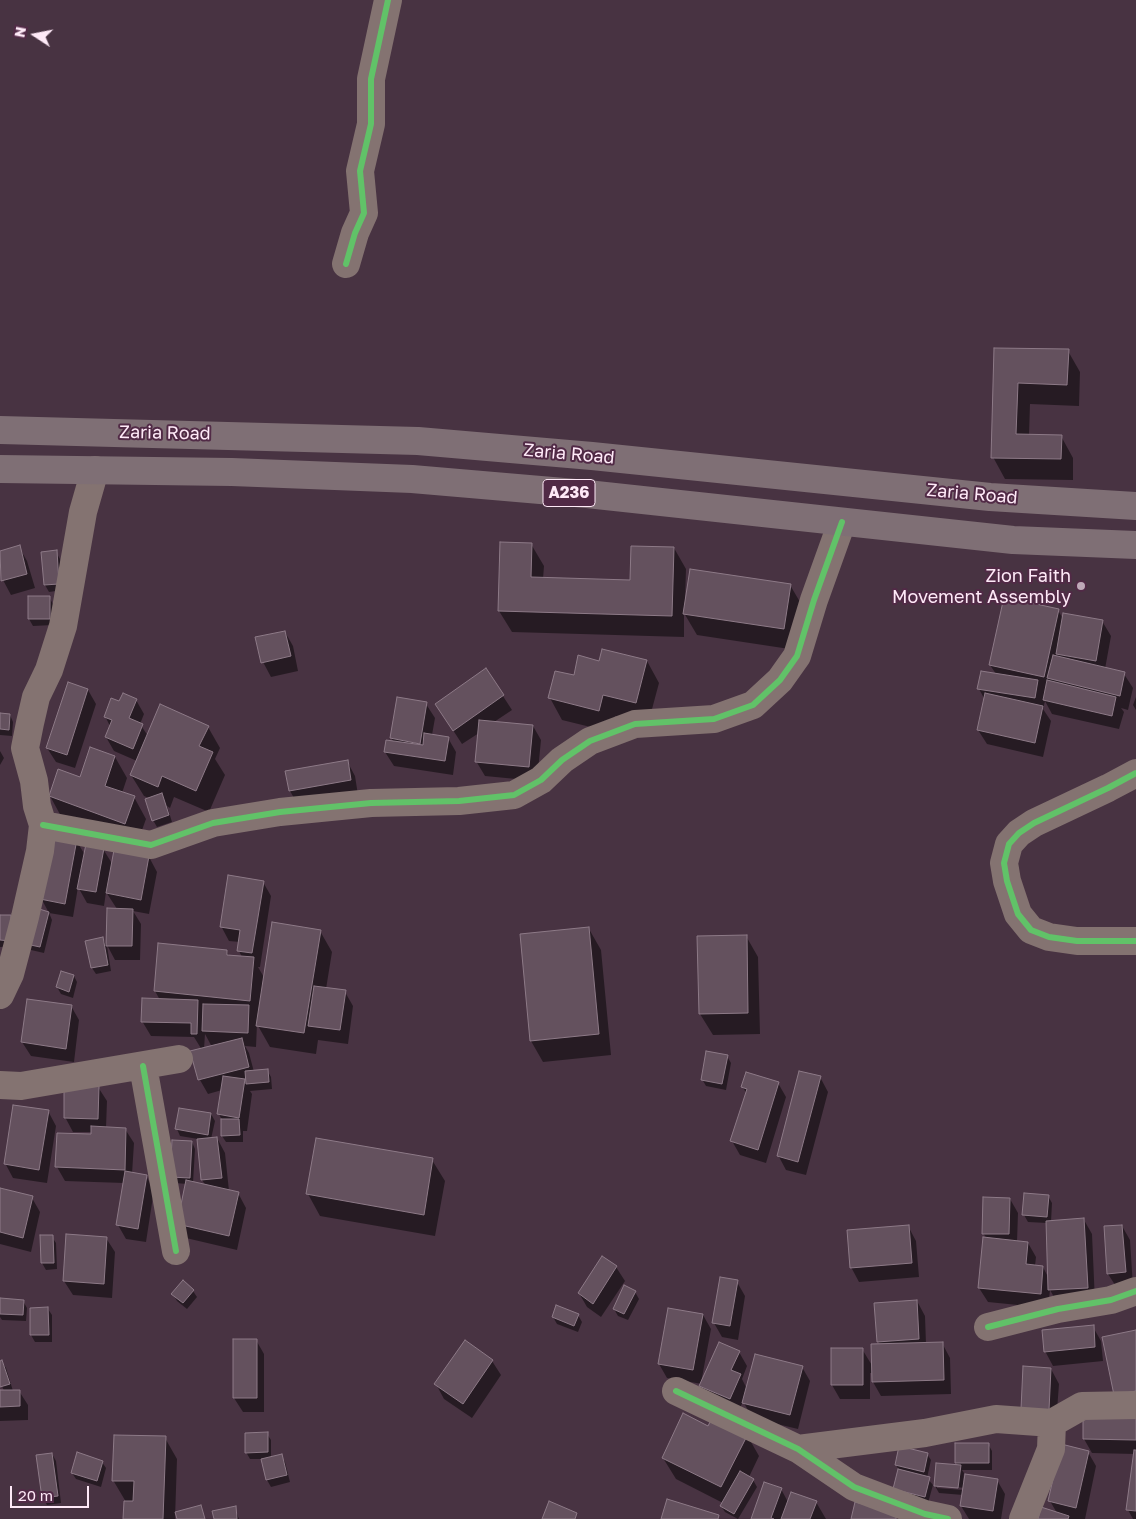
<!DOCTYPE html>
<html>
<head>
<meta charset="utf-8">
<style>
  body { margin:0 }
  #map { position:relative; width:1136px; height:1519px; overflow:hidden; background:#483342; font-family:"Golos Text",sans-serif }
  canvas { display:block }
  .north { position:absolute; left:10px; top:10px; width:50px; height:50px; -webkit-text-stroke:4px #512a46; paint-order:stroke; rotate:281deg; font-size:14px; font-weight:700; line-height:20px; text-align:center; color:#fee9f7 }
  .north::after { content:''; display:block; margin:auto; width:18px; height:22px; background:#fee9f7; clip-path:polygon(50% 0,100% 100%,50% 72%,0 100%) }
  .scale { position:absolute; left:10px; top:1486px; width:79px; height:22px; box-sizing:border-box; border:2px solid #fee9f7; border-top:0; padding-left:6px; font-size:15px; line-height:18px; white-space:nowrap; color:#fee9f7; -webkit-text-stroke:4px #512a46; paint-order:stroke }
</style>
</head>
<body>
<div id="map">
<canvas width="1136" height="1519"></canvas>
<div class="north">N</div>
<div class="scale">20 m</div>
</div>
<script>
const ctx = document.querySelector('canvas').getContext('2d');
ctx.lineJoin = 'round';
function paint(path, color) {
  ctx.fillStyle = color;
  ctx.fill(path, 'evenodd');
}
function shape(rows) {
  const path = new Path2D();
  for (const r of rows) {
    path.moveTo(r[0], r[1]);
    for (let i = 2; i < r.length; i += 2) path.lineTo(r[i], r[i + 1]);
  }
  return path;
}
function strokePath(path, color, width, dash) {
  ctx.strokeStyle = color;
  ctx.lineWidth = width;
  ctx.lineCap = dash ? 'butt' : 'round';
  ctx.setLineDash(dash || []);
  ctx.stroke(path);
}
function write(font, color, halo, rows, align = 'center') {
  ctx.font = font + ' "Golos Text",sans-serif';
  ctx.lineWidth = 4;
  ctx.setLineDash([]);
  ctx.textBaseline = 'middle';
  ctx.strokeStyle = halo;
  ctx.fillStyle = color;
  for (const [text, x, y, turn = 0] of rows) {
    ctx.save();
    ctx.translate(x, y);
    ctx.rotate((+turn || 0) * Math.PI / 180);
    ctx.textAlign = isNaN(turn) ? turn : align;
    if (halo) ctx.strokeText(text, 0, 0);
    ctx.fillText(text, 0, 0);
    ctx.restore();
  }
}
paint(shape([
  [996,349,1068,351,1080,372,1079,406,1030,404,1029,435,1061,436,1073,458,1073,480,1005,479,993,457],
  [531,544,544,566,543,579,632,581,674,548,686,569,685,601,790,585,803,607,796,650,697,635,684,613,684,637,512,632,499,611],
  [19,547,27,561,35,588,11,595,3,580,0,571,0,552],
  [56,552,60,559,63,590,49,592,45,585],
  [49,597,53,604,53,625,33,626,29,619],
  [1058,610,1063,619,1102,621,1111,636,1105,669,1124,674,1133,688,1128,710,1121,708,1124,712,1119,729,1052,714,1045,701,1043,709,1051,721,1043,757,987,744,978,730,985,700,979,689,996,674,990,665],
  [285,632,293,646,298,671,271,677,263,662],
  [647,661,659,683,648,724,615,716,611,732,562,720,550,698,574,676,600,662],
  [486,670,512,710,494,722,533,726,541,740,537,781,485,776,476,761,479,733,462,744,436,704],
  [88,690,96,704,75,768,56,762,47,748],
  [1136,697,1136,710,1133,705],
  [136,700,144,714,140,724,148,736,208,727,220,748,215,759,225,775,209,812,174,797,170,808,167,806,172,822,157,827,153,820,149,798,144,796,131,775,137,761,114,751,106,737,110,726,105,716,120,703],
  [426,704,435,718,432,735,448,738,456,752,453,775,394,766,385,752,394,742,391,738],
  [0,714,10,715,13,722,12,736,0,735],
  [0,751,4,758,0,765],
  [115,757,127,778,122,793,134,797,146,819,137,844,62,818,50,796],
  [347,761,355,776,358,795,298,805,290,791,287,772],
  [76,840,85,855,103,849,113,865,149,857,157,872,149,914,133,911,141,924,140,960,115,960,107,945,117,909,106,892,104,906,87,903,78,887,73,917,49,913,41,898],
  [263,882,271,896,260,967,258,967,265,979,320,931,332,952,326,989,345,992,353,1006,348,1044,318,1040,316,1054,270,1047,257,1024,256,1047,245,1046,249,1053,254,1072,267,1070,271,1077,272,1089,250,1091,252,1094,247,1131,243,1131,243,1142,226,1142,222,1136,222,1120,219,1114,222,1090,208,1094,200,1080,192,1052,202,1050,194,1037,151,1036,142,1021,160,1000,155,991,227,951,229,956,242,957,239,951,240,942,229,941,221,926],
  [205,1034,212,1047,204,1049],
  [49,913,52,920,44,953,31,950,27,944],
  [0,916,14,947,0,947],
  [589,929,601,950,611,1055,543,1062,531,1041],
  [746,936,758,957,760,1034,713,1035,700,1014],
  [103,939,107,946,111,971,96,974,92,968],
  [74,976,77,982,73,998,61,994,57,987],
  [71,1006,79,1020,74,1062,31,1056,22,1042],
  [727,1056,731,1063,726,1090,706,1086,702,1079],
  [820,1077,828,1092,806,1175,786,1170,778,1155],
  [778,1083,786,1097,766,1163,740,1155,732,1141,747,1094,742,1086],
  [98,1087,107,1101,106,1128,125,1129,134,1143,132,1174,146,1176,154,1190,146,1242,126,1239,118,1225,124,1183,65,1181,57,1167,92,1136,92,1132,73,1132,65,1117],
  [48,1111,56,1126,47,1183,13,1178,5,1163],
  [211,1114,215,1121,211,1139,217,1138,225,1153,229,1191,238,1193,246,1208,237,1250,186,1238,178,1224,187,1184,175,1183,171,1176,192,1142,195,1149,193,1183,206,1186,202,1180,198,1139,180,1136,177,1129],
  [432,1160,445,1181,435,1236,320,1216,308,1194],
  [0,1189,32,1198,40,1212,31,1252,0,1244],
  [1048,1196,1052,1203,1051,1222,1084,1220,1092,1234,1095,1302,1058,1304,1050,1290,1048,1308,988,1302,979,1288,987,1239,983,1233,1010,1199,1018,1213,1017,1242,1028,1243,1036,1257,1035,1266,1043,1267,1049,1279,1047,1223,1028,1222,1024,1215],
  [908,1226,916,1241,919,1277,859,1282,851,1267],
  [1122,1226,1130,1240,1133,1287,1117,1288,1108,1274],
  [67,1235,106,1238,115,1252,112,1298,73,1295,64,1281],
  [52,1237,56,1243,57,1269,46,1270,42,1263],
  [602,1258,616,1267,625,1281,601,1317,587,1307,579,1293],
  [737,1282,745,1296,738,1340,722,1337,714,1323],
  [193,1291,197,1297,187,1309,177,1301,173,1294],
  [635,1292,639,1299,628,1320,618,1316,614,1309],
  [0,1299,23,1301,27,1308,26,1321,2,1320,0,1317],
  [917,1301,925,1316,926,1344,942,1343,950,1358,951,1394,881,1396,873,1382,873,1373,870,1373,870,1399,840,1399,832,1385,862,1349,873,1367,880,1345,878,1341],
  [31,1309,48,1309,52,1315,52,1342,35,1342,31,1335],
  [578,1315,582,1322,578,1332,557,1324,553,1317],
  [703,1315,711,1329,701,1383,739,1352,747,1366,742,1379,747,1389,802,1367,810,1381,798,1429,752,1418,743,1401,738,1413,709,1400,701,1386,702,1384,667,1378,659,1364],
  [1093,1327,1101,1341,1103,1361,1053,1366,1045,1351],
  [256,1340,264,1354,264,1412,243,1412,234,1398],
  [492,1361,501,1375,472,1418,444,1399,436,1384],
  [0,1362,2,1362,6,1368,13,1391,19,1391,28,1405,28,1420,0,1421,0,1391,4,1391,0,1381],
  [1051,1369,1059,1384,1056,1424,1030,1422],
  [1085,1414,1136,1414,1136,1519,1133,1519,1128,1510,1135,1454,1092,1453,1084,1439],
  [709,1427,747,1435,759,1456,749,1477,753,1480,757,1487,738,1519,725,1512,721,1506,723,1503,676,1479,663,1458],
  [267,1434,271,1440,271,1458,281,1455,285,1462,290,1482,271,1487,267,1480,262,1459,250,1459,246,1452],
  [165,1438,177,1459,175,1519,125,1519,126,1502,113,1480],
  [988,1444,992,1451,992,1470,962,1470,964,1473,963,1482,997,1480,1005,1494,1001,1519,969,1519,961,1506,963,1495,939,1493,935,1486,958,1466,956,1463,956,1445],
  [937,1485,965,1488,964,1490,937,1488],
  [1088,1452,1096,1466,1085,1519,1039,1519,1057,1513,1050,1501],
  [52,1454,56,1461,61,1503,47,1505,43,1498,37,1456],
  [927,1454,931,1460,927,1478,933,1485,928,1503,898,1495,899,1470,896,1465],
  [102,1462,106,1468,101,1487,76,1479,72,1473],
  [781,1489,788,1502,816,1502,826,1519,752,1519],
  [235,1508,239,1519,215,1519]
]), '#0007');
const building = shape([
  [994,348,1069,349,1067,385,1018,383,1016,434,1062,435,1061,459,991,458,994,348],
  [500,542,532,543,531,577,630,580,631,546,674,547,672,616,498,611,500,542],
  [20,545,27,574,1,581,0,551,20,545],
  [57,550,59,584,44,585,41,552,57,550],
  [690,569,791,584,784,629,683,614,690,569],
  [28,596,50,596,50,619,28,619,28,596],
  [1004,597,1059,609,1044,677,989,665,1004,597],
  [1063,613,1103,620,1096,661,1056,654,1063,613],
  [285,631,291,656,261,663,255,637,285,631],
  [602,649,647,660,636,703,603,695,599,711,548,698,555,671,574,675,578,655,599,661,602,649],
  [1053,655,1125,672,1120,696,1047,678,1053,655],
  [486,668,504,695,453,731,435,704,486,668],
  [981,671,1038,680,1035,698,977,689,981,671],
  [1047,680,1116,697,1112,716,1043,700,1047,680],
  [68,682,88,689,67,755,46,748,68,682],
  [123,693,137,699,129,718,143,724,133,749,105,737,112,720,104,717,111,698,119,701,123,693],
  [985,693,1043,706,1035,743,977,730,985,693],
  [397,697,427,702,420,744,390,738,397,697],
  [160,704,209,726,199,746,213,752,196,791,162,776,158,787,130,775,160,704],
  [0,713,10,714,9,730,0,729,0,713],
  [479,720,533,725,529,767,475,762,479,720],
  [424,733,449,737,445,761,384,752,386,740,423,745,424,733],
  [90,747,115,756,105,786,135,796,125,824,49,796,58,769,80,777,90,747],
  [348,760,351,780,289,791,285,771,348,760],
  [162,793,169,815,152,821,145,799,162,793],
  [52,834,77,839,65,904,40,899,52,834],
  [86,844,104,848,96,892,77,889,86,844],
  [114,850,149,856,141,900,106,893,114,850],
  [228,875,264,881,252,953,237,951,240,930,220,927,228,875],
  [36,908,49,912,40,947,26,944,36,908],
  [107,908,133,909,132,946,106,946,107,908],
  [0,915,11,915,10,941,0,940,0,915],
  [272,922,321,930,304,1033,256,1026,272,922],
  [589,927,599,1034,530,1041,520,934,589,927],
  [747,935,748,1013,699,1014,697,936,747,935],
  [103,937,108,965,91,968,85,941,103,937],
  [158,943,227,950,227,955,254,957,250,1001,154,991,158,943],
  [61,971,74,975,69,992,56,987,61,971],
  [314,986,346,990,340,1030,308,1026,314,986],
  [142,998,198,1000,197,1034,191,1034,191,1023,141,1022,142,998],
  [27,999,72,1005,66,1049,21,1042,27,999],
  [203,1004,249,1005,248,1033,202,1031,203,1004],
  [242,1038,249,1067,198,1080,190,1051,242,1038],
  [706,1051,728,1055,722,1084,701,1080,706,1051],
  [268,1069,269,1082,246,1084,245,1071,268,1069],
  [799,1071,821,1076,798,1162,777,1156,799,1071],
  [746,1072,779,1082,758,1150,730,1141,747,1089,741,1087,746,1072],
  [223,1076,245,1079,239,1118,217,1114,223,1076],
  [64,1085,99,1086,98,1119,64,1118,64,1085],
  [13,1105,49,1110,39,1170,4,1164,13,1105],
  [179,1108,211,1113,208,1135,175,1129,179,1108],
  [221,1119,239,1119,240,1135,221,1136,221,1119],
  [91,1126,126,1128,125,1170,55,1167,57,1133,91,1134,91,1126],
  [217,1137,222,1178,201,1180,197,1139,217,1137],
  [316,1138,433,1158,424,1215,306,1194,316,1138],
  [172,1140,192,1141,190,1178,170,1177,172,1140],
  [125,1171,147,1175,138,1229,116,1225,125,1171],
  [186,1180,239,1192,229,1236,177,1224,186,1180],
  [0,1188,33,1196,23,1238,0,1232,0,1188],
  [1024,1193,1049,1195,1047,1217,1022,1215,1024,1193],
  [983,1197,1010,1198,1009,1234,982,1234,983,1197],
  [1084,1218,1088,1288,1048,1290,1046,1221,1084,1218],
  [909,1225,912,1263,850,1268,847,1230,909,1225],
  [1122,1225,1126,1272,1107,1274,1104,1226,1122,1225],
  [66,1234,107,1237,104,1284,63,1281,66,1234],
  [40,1235,53,1235,54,1263,41,1263,40,1235],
  [983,1237,1028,1242,1026,1264,1043,1266,1041,1294,978,1288,983,1237],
  [602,1256,617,1266,593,1304,578,1293,602,1256],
  [720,1277,738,1280,730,1326,712,1323,720,1277],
  [183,1280,194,1290,183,1303,171,1294,183,1280],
  [624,1285,636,1291,624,1314,613,1309,624,1285],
  [0,1298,24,1300,23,1315,0,1314,0,1298],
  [917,1300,919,1339,877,1342,874,1303,917,1300],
  [556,1305,579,1314,574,1326,552,1317,556,1305],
  [48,1307,49,1335,30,1335,30,1308,48,1307],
  [668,1308,703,1314,693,1370,658,1364,668,1308],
  [1094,1325,1095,1347,1044,1352,1042,1330,1094,1325],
  [1136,1330,1136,1391,1114,1395,1102,1337,1136,1330],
  [233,1339,257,1339,257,1398,233,1398,233,1339],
  [465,1340,493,1360,463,1404,434,1384,465,1340],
  [719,1342,740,1351,731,1370,741,1374,730,1399,699,1386,719,1342],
  [943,1342,944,1380,872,1382,871,1344,943,1342],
  [831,1348,863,1348,863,1385,831,1385,831,1348],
  [755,1354,803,1366,790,1415,742,1403,755,1354],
  [2,1360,10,1384,0,1387,0,1361,2,1360],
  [1023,1366,1051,1368,1049,1410,1021,1409,1023,1366],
  [0,1390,20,1390,20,1406,0,1407,0,1390],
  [1083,1412,1136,1413,1136,1440,1083,1439,1083,1412],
  [683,1413,708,1426,713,1416,748,1434,721,1487,662,1458,683,1413],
  [268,1432,268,1452,245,1453,245,1433,268,1432],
  [114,1435,166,1436,163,1519,123,1519,124,1501,133,1501,134,1481,112,1481,114,1435],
  [955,1443,989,1443,989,1463,955,1463,955,1443],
  [1061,1444,1089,1451,1076,1508,1048,1501,1061,1444],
  [899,1446,928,1453,924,1472,895,1465,899,1446],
  [1134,1450,1136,1450,1136,1511,1126,1510,1134,1450],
  [77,1452,103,1461,97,1481,71,1473,77,1452],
  [52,1453,58,1496,42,1498,36,1455,52,1453],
  [282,1454,287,1475,266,1480,261,1459,282,1454],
  [936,1463,961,1465,958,1488,934,1486,936,1463],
  [898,1469,930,1477,925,1497,893,1489,898,1469],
  [740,1471,754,1479,734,1514,720,1506,740,1471],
  [965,1474,998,1479,993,1511,960,1506,965,1474],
  [764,1482,782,1488,771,1518,774,1519,751,1519,764,1482],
  [791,1492,817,1501,810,1519,781,1519,791,1492],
  [667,1499,719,1515,718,1519,661,1519,667,1499],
  [549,1501,577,1513,575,1519,542,1519,549,1501],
  [855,1502,897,1513,896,1519,851,1519,855,1502],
  [201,1505,205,1519,177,1519,175,1512,201,1505],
  [236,1506,237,1519,214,1519,212,1511,236,1506],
  [1041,1507,1069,1516,1068,1519,1038,1519,1041,1507]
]);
paint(building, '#64515e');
strokePath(building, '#8d7a87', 1);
strokePath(shape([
  [346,264,355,233,364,213,360,171,371,124,371,79,388,0],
  [1136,773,1108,788,1034,823,1019,833,1009,844,1004,863,1007,881,1018,914,1031,930,1049,937,1077,941,1136,941],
  [43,825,151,845,213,823,280,812,371,803,459,801,514,795,541,780,562,760,590,741,635,724,714,719,753,705,780,680,797,656,814,600,842,522],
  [0,995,10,974,25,917,40,851,43,825,37,806,34,781,25,748,30,723,36,697,49,670,63,626,83,512,95,470],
  [143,1066,176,1251],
  [0,1085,21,1086,179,1059],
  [988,1327,1058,1309,1111,1300,1136,1291],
  [676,1391,798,1449,854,1487,925,1514,948,1519],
  [798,1449,925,1433,996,1419,1052,1423],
  [1023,1519,1051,1449,1052,1423,1082,1406,1136,1405]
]), '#847371', 28);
strokePath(shape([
  [0,430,418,441,592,456,990,497,1136,506],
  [0,469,232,472,412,479,587,494,1013,540,1136,545]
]), '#7f6f75', 28);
strokePath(shape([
  [346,264,355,233,364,213,360,171,371,124,371,79,388,0],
  [1136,773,1108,788,1034,823,1019,833,1009,844,1004,863,1007,881,1018,914,1031,930,1049,937,1077,941,1136,941],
  [43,825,151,845,213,823,280,812,371,803,459,801,514,795,541,780,562,760,590,741,635,724,714,719,753,705,780,680,797,656,814,600,842,522],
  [143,1066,176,1251],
  [988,1327,1058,1309,1111,1300,1136,1291],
  [676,1391,798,1449,854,1487,925,1514,948,1519]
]), '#61c268', 6);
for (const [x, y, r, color] of [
  [1081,586,5,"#bea9b8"]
]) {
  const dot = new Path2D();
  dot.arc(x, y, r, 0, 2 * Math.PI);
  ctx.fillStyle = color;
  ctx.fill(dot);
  strokePath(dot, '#512a46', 2);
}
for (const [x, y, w] of [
  [569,493,52]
]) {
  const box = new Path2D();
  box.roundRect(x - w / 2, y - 13.5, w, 27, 4);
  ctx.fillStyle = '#512a46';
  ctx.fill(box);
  strokePath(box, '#fee9f7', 1);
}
write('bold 16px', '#fee9f7', null, [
  ["A236",569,493]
]);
write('18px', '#fee9f7', '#512a46', [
  ["Zaria Road",165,433,1],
  ["Zaria Road",569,454,5],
  ["Zaria Road",972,494,5]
]);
write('18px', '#fee9f7', '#512a46', [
  ["Zion Faith",1071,576],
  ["Movement Assembly",1071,597]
], 'right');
</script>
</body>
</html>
